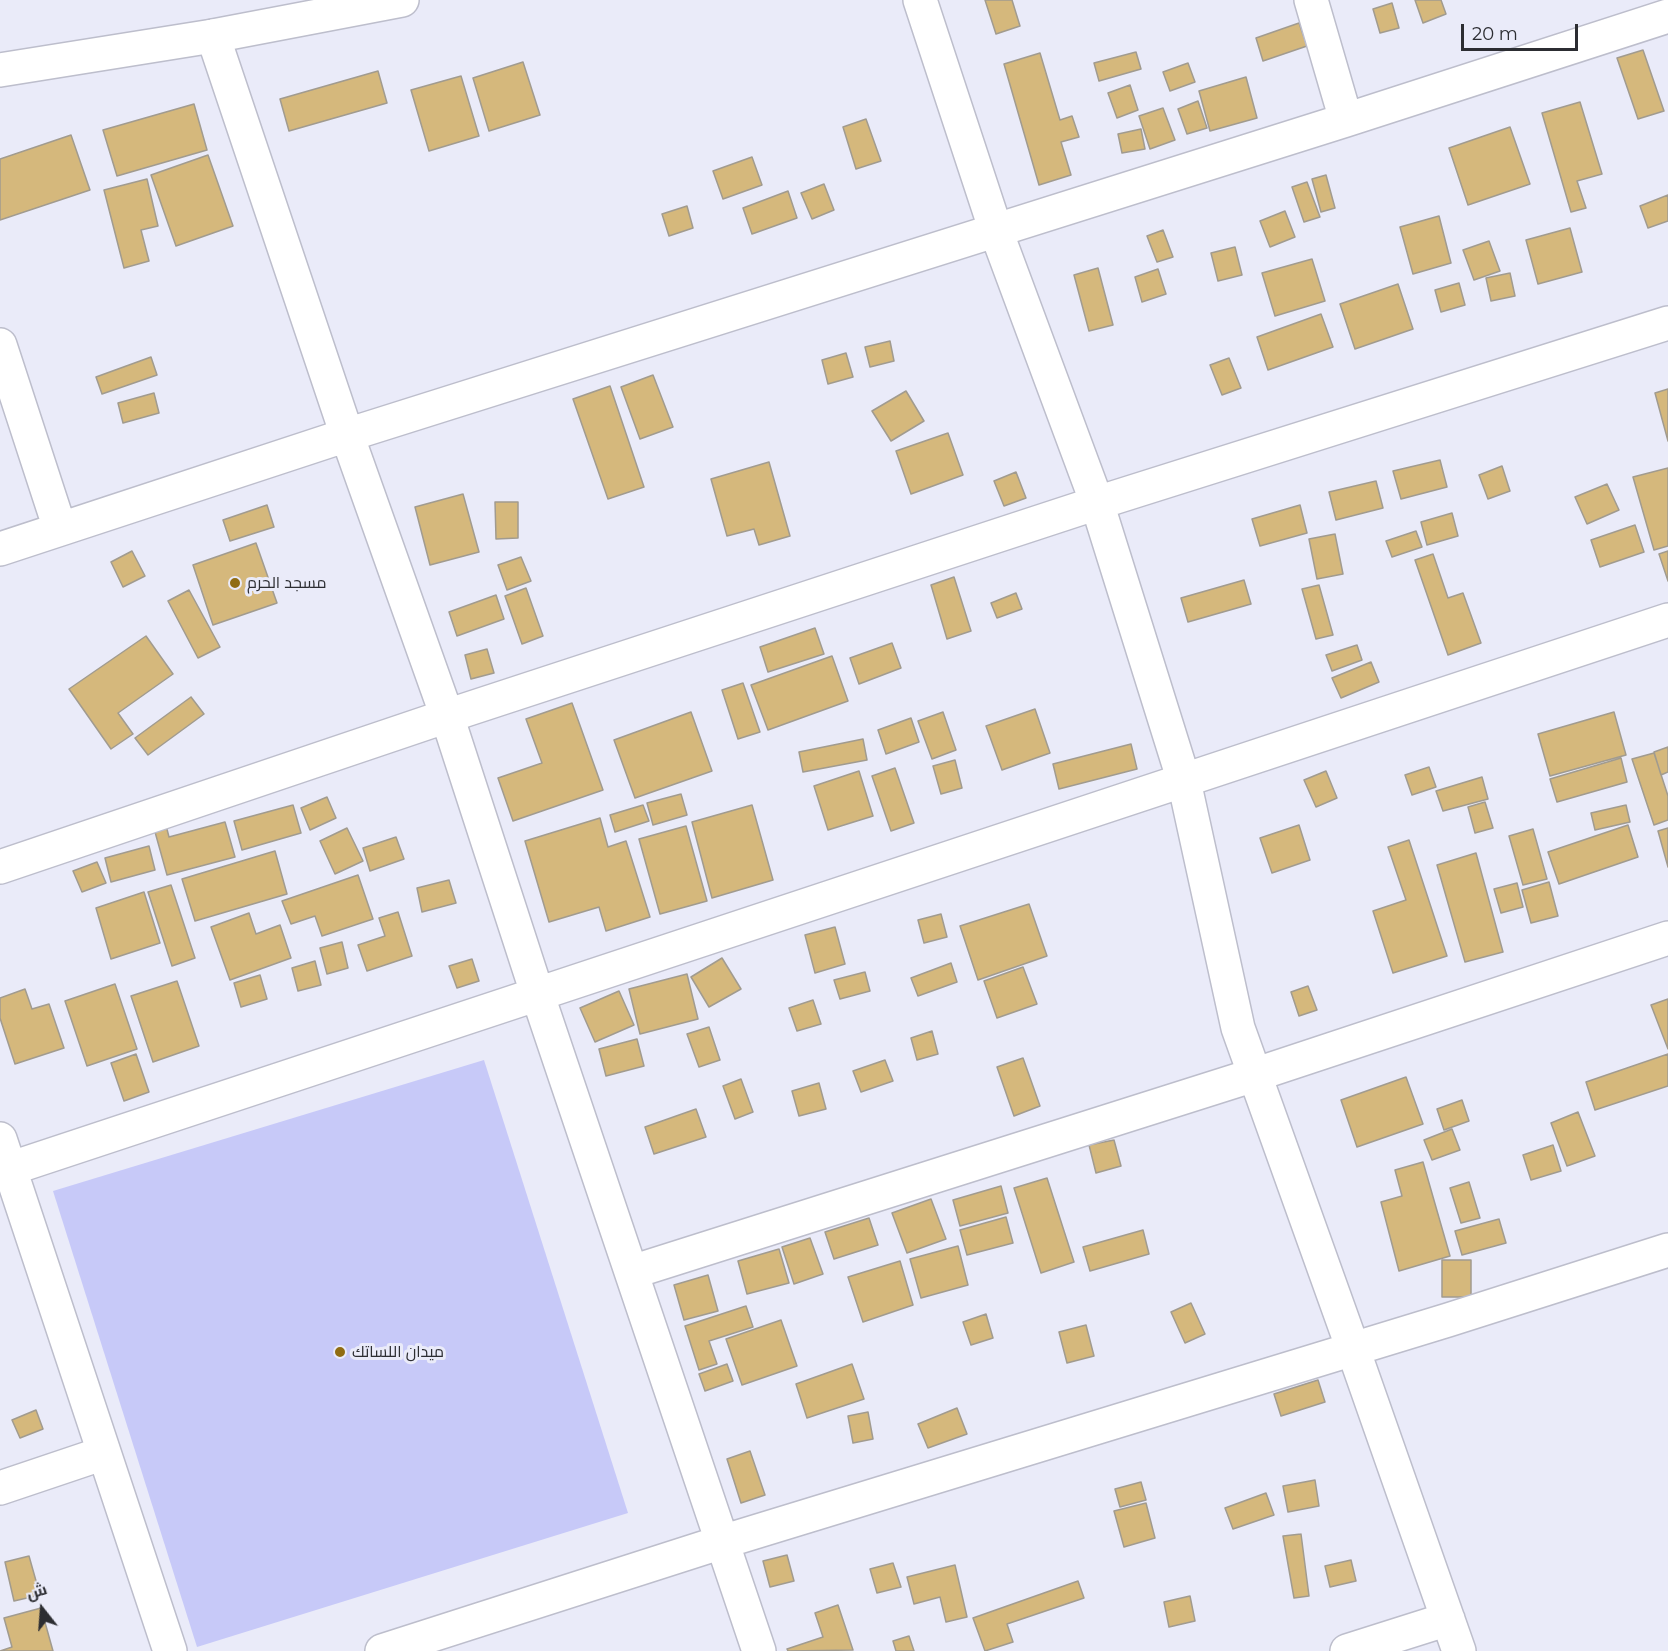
<!DOCTYPE html>
<html>
<head>
<meta charset="utf-8">
<style>
  body { margin:0 }
  #map { position:relative; width:1668px; height:1651px; overflow:hidden; background:#eaebf9; font-family:Montserrat,Cairo,sans-serif }
  canvas { display:block }
  .north { position:absolute; left:12px; top:1579px; width:60px; height:60px; -webkit-text-stroke:4px #eaebf9; paint-order:stroke; rotate:343deg; font-size:16px; font-weight:700; line-height:24px; text-align:center; color:#2c2d32 }
  .north::after { content:''; display:block; margin:auto; width:21px; height:27px; background:#2c2d32; clip-path:polygon(50% 0,100% 100%,50% 72%,0 100%) }
  .scale { position:absolute; left:1461px; top:24px; width:117px; height:27px; box-sizing:border-box; border:3px solid #2c2d32; border-top:0; padding-left:8px; font-size:18px; line-height:21px; white-space:nowrap; color:#2c2d32; -webkit-text-stroke:4px #eaebf9; paint-order:stroke }
</style>
</head>
<body>
<div id="map">
<canvas width="1668" height="1651"></canvas>
<div class="north">ش</div>
<div class="scale">20 m</div>
</div>
<script>
const ctx = document.querySelector('canvas').getContext('2d');
ctx.lineJoin = 'round';
function paint(path, color) {
  ctx.fillStyle = color;
  ctx.fill(path, 'evenodd');
}
function shape(rows) {
  const path = new Path2D();
  for (const r of rows) {
    path.moveTo(r[0], r[1]);
    for (let i = 2; i < r.length; i += 2) path.lineTo(r[i], r[i + 1]);
  }
  return path;
}
function strokePath(path, color, width, dash) {
  ctx.strokeStyle = color;
  ctx.lineWidth = width;
  ctx.lineCap = dash ? 'butt' : 'round';
  ctx.setLineDash(dash || []);
  ctx.stroke(path);
}
function write(font, color, halo, rows, align = 'center') {
  ctx.font = font + ' Montserrat,Cairo,sans-serif';
  ctx.lineWidth = 6;
  ctx.setLineDash([]);
  ctx.textBaseline = 'middle';
  ctx.strokeStyle = halo;
  ctx.fillStyle = color;
  for (const [text, x, y, turn = 0] of rows) {
    ctx.save();
    ctx.translate(x, y);
    ctx.rotate((+turn || 0) * Math.PI / 180);
    ctx.textAlign = isNaN(turn) ? turn : align;
    if (halo) ctx.strokeText(text, 0, 0);
    ctx.fillText(text, 0, 0);
    ctx.restore();
  }
}
paint(shape([
  [484,1060,628,1513,197,1647,53,1191]
]), '#c7c9f8');
const building = shape([
  [985,0,1012,0,1020,26,996,34,985,0],
  [1415,0,1441,0,1446,14,1423,23,1415,0],
  [1392,3,1399,28,1380,33,1373,9,1392,3],
  [1299,23,1307,46,1263,61,1256,38,1299,23],
  [1643,50,1664,111,1638,119,1617,58,1643,50],
  [1136,52,1141,69,1099,81,1094,63,1136,52],
  [1040,53,1060,120,1072,116,1079,137,1061,142,1071,175,1039,185,1004,64,1040,53],
  [523,62,540,115,489,131,473,78,523,62],
  [1188,63,1195,82,1170,91,1163,72,1188,63],
  [378,71,387,103,289,131,280,99,378,71],
  [461,76,479,136,429,151,411,90,461,76],
  [1246,77,1257,118,1210,131,1199,91,1246,77],
  [1130,85,1138,110,1117,118,1108,93,1130,85],
  [1198,101,1207,128,1187,134,1178,109,1198,101],
  [1580,102,1602,174,1577,181,1586,208,1571,212,1542,113,1580,102],
  [194,104,207,150,117,176,103,130,194,104],
  [1163,108,1175,140,1150,149,1139,116,1163,108],
  [866,119,881,161,856,169,843,127,866,119],
  [1510,127,1530,184,1468,205,1449,148,1510,127],
  [1141,129,1145,149,1122,153,1118,134,1141,129],
  [71,135,90,190,0,220,0,159,71,135],
  [208,155,233,226,176,246,151,175,208,155],
  [752,157,762,185,723,199,713,171,752,157],
  [1326,175,1335,208,1321,212,1312,179,1326,175],
  [147,179,158,226,141,230,149,261,124,268,104,190,147,179],
  [1307,182,1320,217,1304,222,1292,187,1307,182],
  [824,184,834,210,812,219,801,193,824,184],
  [788,191,797,218,752,234,743,208,788,191],
  [1668,195,1668,221,1648,228,1640,206,1668,195],
  [687,206,693,228,669,236,662,214,687,206],
  [1285,211,1295,237,1270,247,1260,221,1285,211],
  [1439,216,1451,263,1413,274,1400,227,1439,216],
  [1570,228,1582,272,1538,284,1526,240,1570,228],
  [1163,230,1173,257,1157,262,1147,236,1163,230],
  [1489,241,1500,271,1474,280,1463,250,1489,241],
  [1235,247,1242,275,1218,281,1211,253,1235,247],
  [1312,259,1325,301,1275,316,1262,273,1312,259],
  [1098,268,1113,325,1089,331,1074,275,1098,268],
  [1158,269,1166,294,1142,302,1135,277,1158,269],
  [1510,273,1515,296,1491,301,1486,278,1510,273],
  [1459,283,1465,305,1441,312,1435,290,1459,283],
  [1398,284,1413,329,1355,349,1340,304,1398,284],
  [1321,314,1333,347,1268,370,1257,337,1321,314],
  [890,341,894,361,870,367,865,347,890,341],
  [846,353,853,377,828,384,822,360,846,353],
  [151,357,157,375,102,394,96,377,151,357],
  [1229,358,1241,388,1222,395,1210,365,1229,358],
  [653,375,673,427,640,439,621,387,653,375],
  [610,386,644,487,608,499,573,399,610,386],
  [1668,389,1668,441,1655,393,1668,389],
  [906,391,924,421,891,441,872,411,906,391],
  [154,393,159,413,123,423,118,403,154,393],
  [948,433,963,475,911,494,896,451,948,433],
  [1440,460,1447,487,1401,499,1393,471,1440,460],
  [769,462,790,536,759,545,754,529,727,536,711,479,769,462],
  [1502,466,1510,491,1488,499,1479,475,1502,466],
  [1668,468,1668,546,1654,550,1633,477,1668,468],
  [1016,472,1026,498,1004,506,994,481,1016,472],
  [1376,481,1383,508,1336,520,1329,492,1376,481],
  [1607,484,1619,510,1587,524,1575,497,1607,484],
  [463,494,479,552,430,565,415,507,463,494],
  [495,502,518,502,518,538,496,539,495,502],
  [267,505,274,527,230,541,223,520,267,505],
  [1300,505,1307,533,1260,546,1252,519,1300,505],
  [1452,513,1458,536,1427,545,1421,522,1452,513],
  [1635,525,1644,552,1600,567,1591,540,1635,525],
  [1416,531,1422,547,1392,557,1386,541,1416,531],
  [1335,534,1343,574,1317,579,1309,539,1335,534],
  [256,543,277,603,213,625,193,565,256,543],
  [132,551,145,576,123,587,111,562,132,551],
  [1668,551,1668,581,1659,554,1668,551],
  [1433,554,1448,598,1463,593,1481,643,1448,655,1415,560,1433,554],
  [521,557,531,581,507,590,498,565,521,557],
  [954,577,971,631,947,639,931,585,954,577],
  [1244,580,1251,604,1188,622,1181,598,1244,580],
  [1319,585,1333,635,1316,639,1302,589,1319,585],
  [526,588,543,636,522,644,505,596,526,588],
  [189,590,220,647,198,658,168,601,189,590],
  [1016,593,1022,609,997,618,991,603,1016,593],
  [496,595,504,619,457,636,449,612,496,595],
  [815,628,824,654,768,672,760,647,815,628],
  [146,636,173,674,118,713,133,734,111,749,69,689,146,636],
  [892,643,901,668,859,684,850,658,892,643],
  [1357,645,1362,660,1332,671,1326,655,1357,645],
  [487,649,494,673,471,679,465,655,487,649],
  [832,656,848,701,768,730,751,685,832,656],
  [1371,662,1379,682,1341,698,1332,678,1371,662],
  [743,683,760,732,738,739,722,690,743,683],
  [191,697,204,714,148,755,135,738,191,697],
  [572,703,603,790,513,821,498,778,542,763,526,719,572,703],
  [1035,709,1050,753,1002,770,986,726,1035,709],
  [691,712,712,771,635,798,614,740,691,712],
  [943,712,956,750,932,759,918,721,943,712],
  [1614,712,1626,755,1550,776,1538,734,1614,712],
  [911,718,919,742,886,754,878,730,911,718],
  [863,739,867,760,803,772,799,752,863,739],
  [1131,744,1137,769,1059,789,1053,764,1131,744],
  [1668,747,1668,772,1661,775,1654,752,1668,747],
  [1654,753,1668,796,1668,820,1654,825,1632,759,1654,753],
  [1621,758,1627,782,1557,802,1550,779,1621,758],
  [955,760,962,788,941,794,933,766,955,760],
  [1429,767,1436,787,1412,795,1405,775,1429,767],
  [895,768,914,823,891,831,872,776,895,768],
  [859,771,873,816,828,830,814,786,859,771],
  [1326,771,1337,798,1316,807,1304,780,1326,771],
  [1482,777,1488,799,1443,811,1436,791,1482,777],
  [681,794,687,815,653,825,647,803,681,794],
  [327,797,336,818,310,830,301,808,327,797],
  [1485,802,1493,828,1475,833,1468,807,1485,802],
  [293,805,301,833,242,850,234,821,293,805],
  [643,805,649,821,615,832,610,815,643,805],
  [752,805,773,880,712,898,692,822,752,805],
  [1626,805,1630,822,1595,830,1591,813,1626,805],
  [162,810,169,837,225,822,235,857,167,875,150,814,162,810],
  [600,818,608,847,626,841,650,917,606,931,599,907,549,922,525,841,600,818],
  [1299,825,1310,860,1272,873,1260,838,1299,825],
  [1628,825,1638,857,1559,884,1548,852,1628,825],
  [686,826,707,901,660,914,639,839,686,826],
  [347,828,363,861,335,874,320,841,347,828],
  [1668,828,1668,867,1658,831,1668,828],
  [1533,829,1547,879,1523,885,1509,836,1533,829],
  [396,837,404,859,370,871,363,848,396,837],
  [1409,840,1447,956,1393,973,1373,911,1406,900,1388,847,1409,840],
  [149,846,155,870,111,882,105,858,149,846],
  [275,851,287,894,195,921,182,879,275,851],
  [1476,853,1503,952,1465,962,1437,865,1476,853],
  [97,862,106,883,82,892,73,871,97,862],
  [358,875,373,919,322,936,315,916,291,924,282,901,358,875],
  [449,880,456,903,422,912,417,888,449,880],
  [1549,882,1558,916,1531,923,1522,890,1549,882],
  [1517,883,1523,907,1501,913,1494,889,1517,883],
  [171,885,195,958,172,966,148,892,171,885],
  [144,892,160,943,111,959,96,908,144,892],
  [1029,904,1047,956,978,980,960,926,1029,904],
  [398,912,412,956,367,971,358,945,385,936,379,918,398,912],
  [249,913,256,934,280,925,291,958,230,980,211,927,249,913],
  [941,914,947,937,924,943,918,920,941,914],
  [835,927,845,964,815,973,805,935,835,927],
  [342,942,348,968,327,974,320,948,342,942],
  [722,958,741,989,709,1007,691,977,722,958],
  [472,959,479,981,457,988,449,966,472,959],
  [315,961,321,985,298,991,292,968,315,961],
  [951,963,957,982,918,996,911,978,951,963],
  [1023,967,1037,1004,997,1018,984,981,1023,967],
  [865,972,870,991,840,999,834,980,865,972],
  [687,974,698,1019,640,1034,629,989,687,974],
  [260,975,267,999,241,1007,234,983,260,975],
  [177,981,199,1046,153,1062,131,996,177,981],
  [115,984,137,1049,87,1066,65,1001,115,984],
  [1308,986,1317,1010,1299,1016,1291,992,1308,986],
  [25,989,32,1009,49,1004,64,1048,15,1064,0,1018,0,998,25,989],
  [619,991,634,1025,595,1042,580,1008,619,991],
  [1668,999,1668,1049,1651,1005,1668,999],
  [813,1000,821,1024,797,1031,789,1008,813,1000],
  [709,1027,720,1060,699,1067,687,1034,709,1027],
  [932,1031,938,1054,917,1060,911,1038,932,1031],
  [637,1039,644,1066,606,1076,599,1049,637,1039],
  [136,1054,149,1092,124,1101,111,1063,136,1054],
  [1668,1054,1668,1086,1595,1110,1586,1082,1668,1054],
  [1023,1058,1040,1106,1014,1116,997,1067,1023,1058],
  [885,1060,893,1081,861,1092,853,1071,885,1060],
  [1406,1077,1423,1124,1357,1147,1341,1100,1406,1077],
  [741,1079,753,1112,735,1119,723,1086,741,1079],
  [819,1083,826,1109,799,1116,792,1091,819,1083],
  [1462,1100,1469,1121,1444,1130,1437,1109,1462,1100],
  [696,1109,706,1137,654,1154,645,1127,696,1109],
  [1578,1112,1595,1156,1567,1166,1551,1123,1578,1112],
  [1452,1129,1460,1150,1432,1160,1424,1140,1452,1129],
  [1114,1140,1121,1166,1096,1173,1089,1145,1114,1140],
  [1553,1145,1561,1171,1531,1180,1523,1155,1553,1145],
  [1423,1162,1450,1256,1399,1271,1381,1202,1402,1196,1395,1170,1423,1162],
  [1047,1178,1074,1262,1041,1273,1014,1188,1047,1178],
  [1469,1182,1480,1218,1461,1223,1450,1188,1469,1182],
  [1001,1186,1008,1213,960,1226,953,1200,1001,1186],
  [931,1199,946,1239,907,1253,892,1213,931,1199],
  [1006,1217,1013,1243,967,1255,960,1230,1006,1217],
  [869,1218,878,1245,834,1259,825,1232,869,1218],
  [1499,1219,1506,1243,1462,1255,1455,1231,1499,1219],
  [1143,1230,1149,1254,1090,1271,1083,1247,1143,1230],
  [810,1238,823,1274,794,1284,782,1247,810,1238],
  [958,1246,968,1285,921,1298,910,1259,958,1246],
  [779,1249,789,1283,747,1294,738,1261,779,1249],
  [1442,1260,1471,1260,1471,1297,1442,1297,1442,1260],
  [900,1261,913,1305,863,1322,848,1277,900,1261],
  [708,1275,718,1311,684,1320,674,1285,708,1275],
  [1191,1303,1205,1334,1185,1343,1171,1312,1191,1303],
  [746,1306,753,1327,709,1341,717,1364,699,1370,685,1326,746,1306],
  [986,1314,993,1338,971,1345,963,1322,986,1314],
  [781,1320,797,1366,742,1385,726,1339,781,1320],
  [1086,1325,1094,1356,1067,1363,1059,1332,1086,1325],
  [727,1364,733,1381,705,1391,699,1374,727,1364],
  [852,1364,864,1399,807,1418,796,1384,852,1364],
  [1318,1380,1325,1402,1281,1416,1274,1394,1318,1380],
  [957,1408,967,1434,928,1448,918,1424,957,1408],
  [36,1410,43,1429,20,1438,12,1420,36,1410],
  [868,1412,873,1439,853,1443,848,1416,868,1412],
  [750,1451,765,1495,741,1503,727,1459,750,1451],
  [1315,1480,1319,1506,1288,1512,1283,1486,1315,1480],
  [1141,1482,1146,1500,1120,1507,1115,1489,1141,1482],
  [1266,1493,1274,1515,1233,1529,1225,1508,1266,1493],
  [1146,1503,1155,1538,1124,1547,1114,1511,1146,1503],
  [1301,1534,1309,1596,1294,1598,1283,1536,1301,1534],
  [787,1555,794,1581,770,1587,763,1561,787,1555],
  [29,1556,40,1595,14,1601,5,1562,29,1556],
  [1351,1560,1356,1581,1330,1587,1325,1566,1351,1560],
  [893,1563,901,1587,877,1593,870,1569,893,1563],
  [955,1565,967,1617,946,1622,940,1597,914,1604,907,1577,955,1565],
  [1078,1581,1084,1598,1007,1624,1013,1642,985,1651,973,1618,1078,1581],
  [1190,1596,1195,1621,1169,1627,1164,1602,1190,1596],
  [838,1605,853,1650,788,1651,787,1649,823,1637,815,1613,838,1605],
  [41,1608,53,1651,0,1651,12,1647,4,1618,41,1608],
  [909,1636,914,1651,896,1651,893,1641,909,1636]
]);
paint(building, '#d5b87c');
strokePath(building, '#a19b8f', 1.5);
const minor = shape([
  [920,0,996,231,1097,503,1184,781,1238,1028,1353,1349,1459,1651],
  [1311,0,1346,120],
  [213,36,347,435,447,716,537,993,759,1651],
  [0,345,60,529],
  [0,549,347,435,1346,120,1668,16],
  [0,867,447,716,1097,503,1668,323],
  [0,1139,170,1651],
  [0,1172,1668,620],
  [632,1272,1254,1075,1668,938],
  [0,1488,104,1453],
  [382,1651,722,1542,1448,1320,1668,1250],
  [1347,1651,1448,1619]
]);
const tertiary = shape([
  [0,70,213,36,402,0]
]);
strokePath(minor, '#bdbecc', 36);
strokePath(tertiary, '#bdbecc', 36);
strokePath(minor, '#fff', 33);
strokePath(tertiary, '#fff', 33);
for (const [x, y, r, color] of [
  [235,583,6,"#906c12"],
  [340,1352,6,"#906c12"]
]) {
  const dot = new Path2D();
  dot.arc(x, y, r, 0, 2 * Math.PI);
  ctx.fillStyle = color;
  ctx.fill(dot);
  strokePath(dot, '#eaebf9', 2);
}
write('16px', '#2c2d32', '#eaebf9', [
  ["مسجد الحرم",247,583],
  ["ميدان اللساتك",352,1352]
], 'left');
</script>
</body>
</html>
